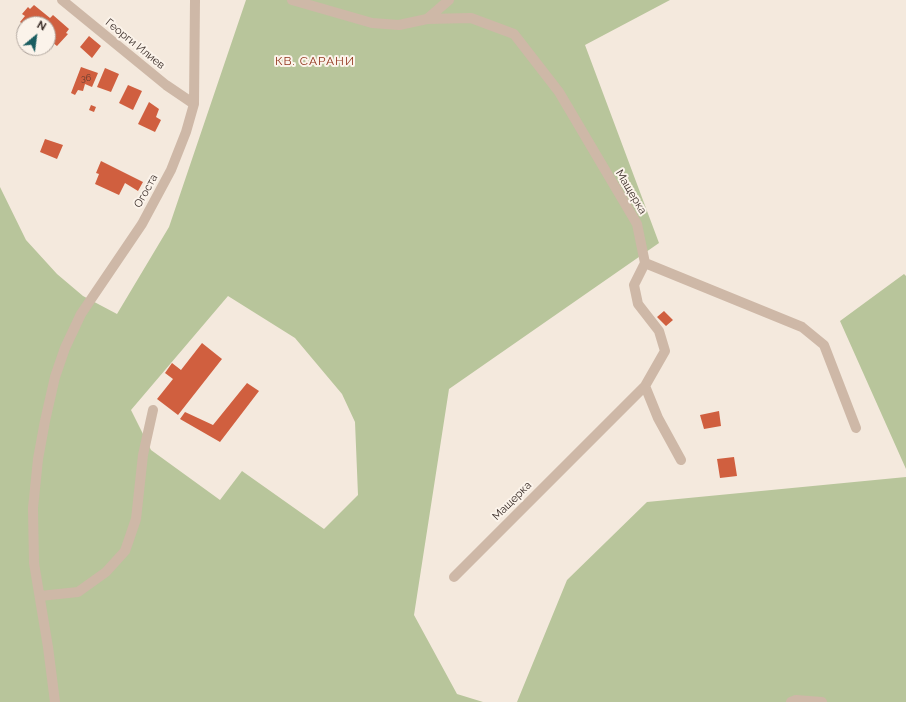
<!DOCTYPE html>
<html>
<head>
<meta charset="utf-8">
<style>
  body { margin:0 }
  #map { position:relative; width:906px; height:702px; overflow:hidden; background:#f4e9dd; font-family:Raleway,sans-serif }
  canvas { display:block }
  .north { position:absolute; left:16px; top:16px; width:40px; height:40px; box-sizing:border-box; background:#fbf3ea; border:1px solid #aea49c; border-radius:50%; rotate:29deg; font-size:11px; font-weight:700; line-height:16px; text-align:center; color:#3a2d28 }
  .north::after { content:''; display:block; margin:auto; width:14px; height:18px; background:#1a5d60; clip-path:polygon(50% 0,100% 100%,50% 72%,0 100%) }
</style>
</head>
<body>
<div id="map">
<canvas width="906" height="702"></canvas>
<div class="north">N</div>
</div>
<script>
const ctx = document.querySelector('canvas').getContext('2d');
ctx.lineJoin = 'round';
function paint(path, color) {
  ctx.fillStyle = color;
  ctx.fill(path, 'evenodd');
}
function shape(rows) {
  const path = new Path2D();
  for (const r of rows) {
    path.moveTo(r[0], r[1]);
    for (let i = 2; i < r.length; i += 2) path.lineTo(r[i], r[i + 1]);
  }
  return path;
}
function strokePath(path, color, width, dash) {
  ctx.strokeStyle = color;
  ctx.lineWidth = width;
  ctx.lineCap = dash ? 'butt' : 'round';
  ctx.setLineDash(dash || []);
  ctx.stroke(path);
}
function write(font, color, halo, rows, align = 'center') {
  ctx.font = font + ' Raleway,sans-serif';
  ctx.lineWidth = 4;
  ctx.setLineDash([]);
  ctx.textBaseline = 'middle';
  ctx.strokeStyle = halo;
  ctx.fillStyle = color;
  for (const [text, x, y, turn = 0] of rows) {
    ctx.save();
    ctx.translate(x, y);
    ctx.rotate((+turn || 0) * Math.PI / 180);
    ctx.textAlign = isNaN(turn) ? turn : align;
    if (halo) ctx.strokeText(text, 0, 0);
    ctx.fillText(text, 0, 0);
    ctx.restore();
  }
}
paint(shape([
  [246,0,670,0,585,45,659,243,449,389,414,615,457,694,483,702,0,702,0,187,26,240,57,274,83,296,117,314,169,227],
  [228,296,295,338,342,394,355,422,358,495,324,529,242,471,220,500,151,450,131,410],
  [904,274,906,276,906,469,840,321],
  [906,477,906,702,517,702,567,580,647,502]
]), '#b8c59b');
paint(shape([
  [34,5,50,18,53,15,69,29,66,33,68,34,57,46,48,39,48,24,24,25,20,22,25,16,22,14,28,7,30,9],
  [89,36,101,46,92,58,80,47],
  [81,67,98,73,92,87,85,84,83,91,78,90,75,95,71,93],
  [105,68,119,74,111,92,97,87],
  [128,85,142,91,133,110,119,103],
  [149,102,159,109,156,117,161,120,155,132,138,124],
  [91,105,96,107,94,112,89,110],
  [45,139,63,145,57,159,40,152],
  [101,161,143,182,138,191,125,183,119,195,95,184,99,174,96,173],
  [664,311,673,320,666,326,657,317],
  [202,343,222,359,178,415,157,399,173,379,165,373,172,363,181,370],
  [247,383,259,391,220,442,180,419,185,412,213,425],
  [719,411,721,426,704,429,700,415],
  [734,457,737,476,720,478,717,459]
]), '#d05f3f');
strokePath(shape([
  [62,0,166,85,194,104],
  [292,0,372,23,399,25,427,19,449,0],
  [427,19,471,18,514,34,559,92,637,224,645,263,634,285,638,304,659,331,665,351,645,386,454,577],
  [645,263,802,327,824,345,856,428],
  [645,386,658,418,681,460],
  [40,596,78,592,106,572,125,551,136,519,143,455,153,410],
  [55,702,48,647,34,563,33,508,38,459,45,421,55,377,65,348,81,314,142,224,171,170,186,132,194,104,195,0],
  [791,702,796,700,822,702]
]), '#ceb8a7', 10);
write('9px', '#603a2e', null, [
  ["36",86,78]
]);
write('11px', '#3a2d28', '#fbf3ea', [
  ["Георги Илиев",135,44,39],
  ["Огоста",146,191,-61],
  ["Мащерка",631,192,59],
  ["Мащерка",512,501,-45]
]);
ctx.letterSpacing = '1px';
write('12px', '#90331a', '#fbf3ea', [
  ["КВ. САРАНИ",315,61]
]);
ctx.letterSpacing = '0px';
</script>
</body>
</html>
